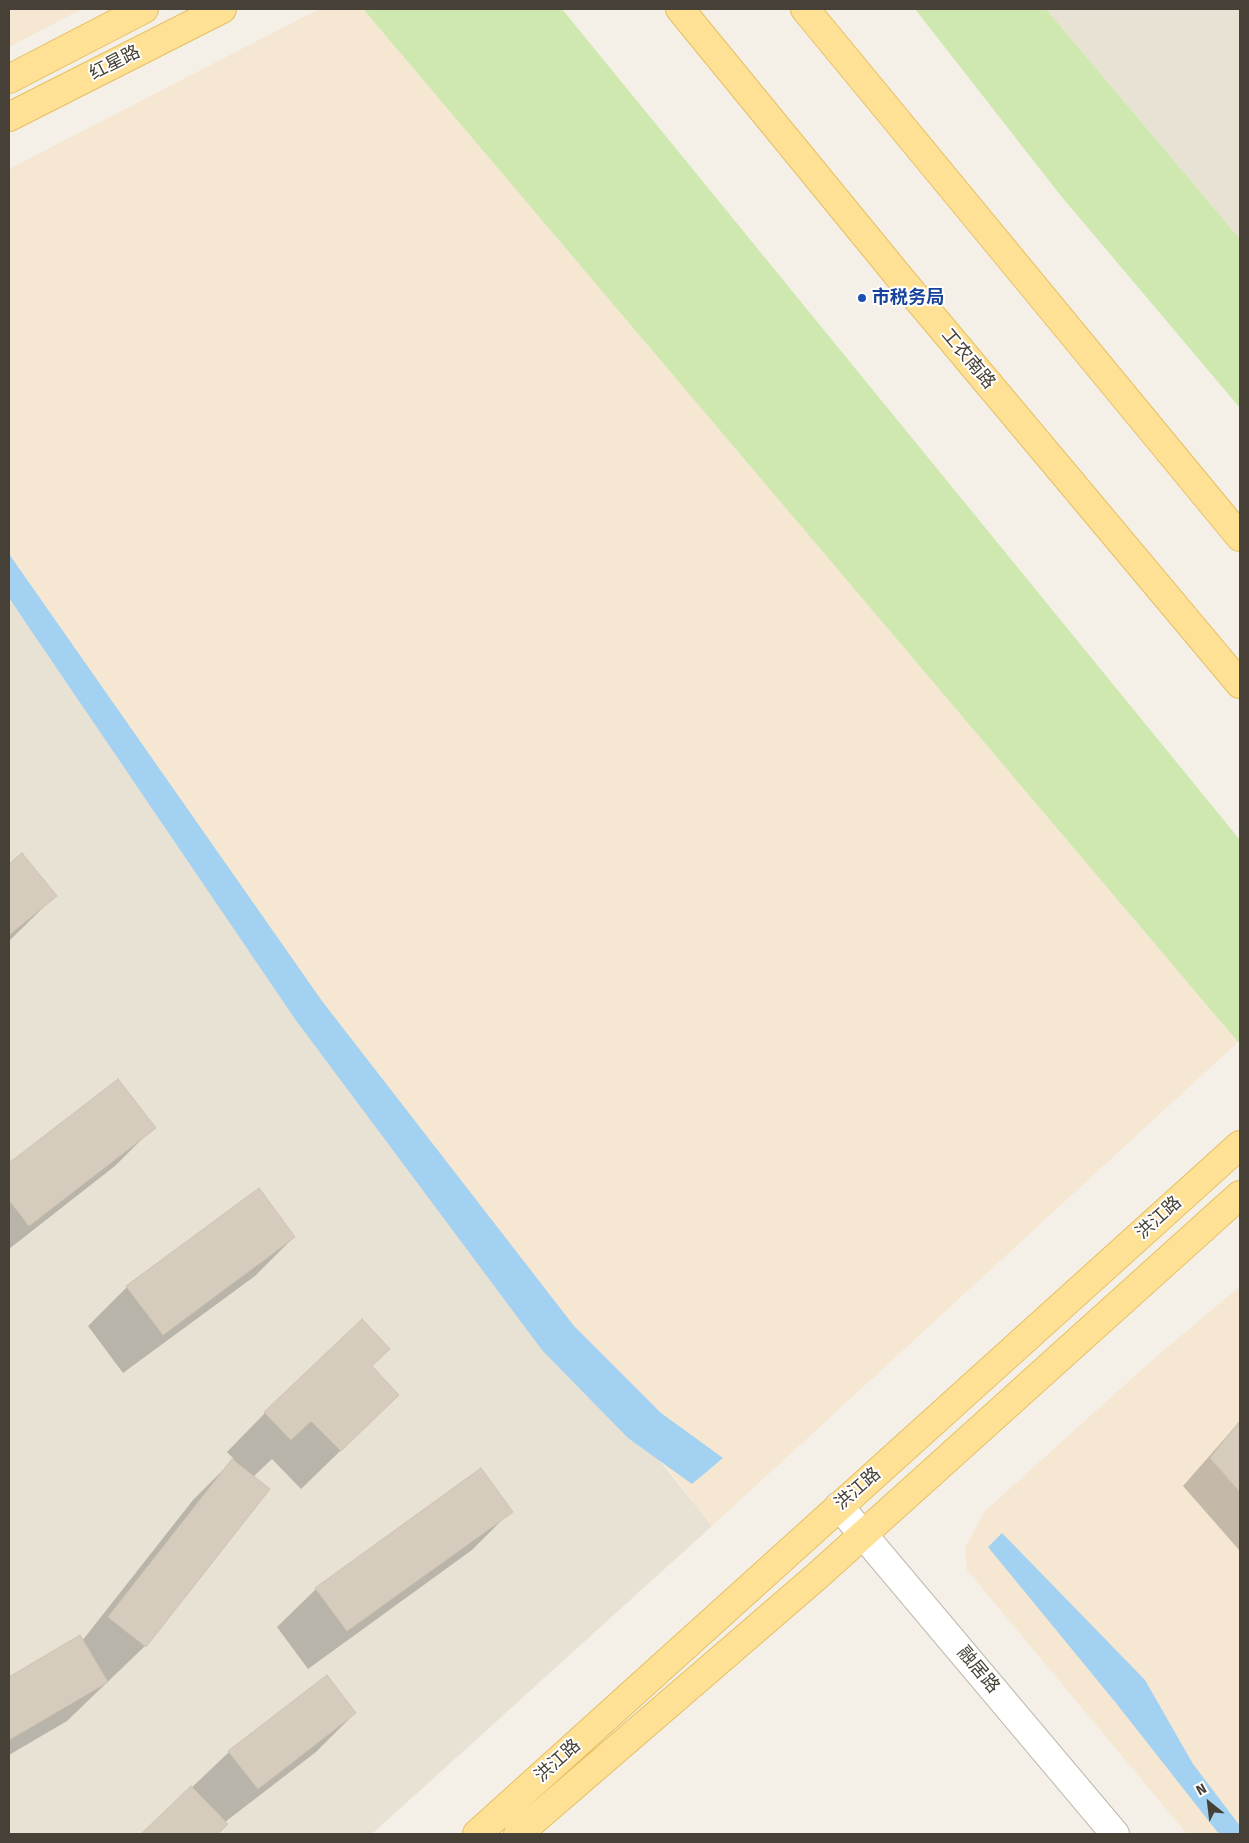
<!DOCTYPE html>
<html>
<head>
<meta charset="utf-8">
<style>
  body { margin:0 }
  #map { position:relative; width:1249px; height:1843px; overflow:hidden; background:#f4f0e7; font-family:"Fira Sans",sans-serif }
  canvas { display:block }
  .frame { position:absolute; inset:0; border:10px solid #474036; pointer-events:none }
  .north { position:absolute; left:1184px; top:1778px; width:50px; height:50px; -webkit-text-stroke:4px #fff; paint-order:stroke; rotate:331deg; font-size:14px; font-weight:700; line-height:20px; text-align:center; color:#474036 }
  .north::after { content:''; display:block; margin:auto; width:18px; height:22px; background:#474036; clip-path:polygon(50% 0,100% 100%,50% 72%,0 100%) }
</style>
</head>
<body>
<div id="map">
<canvas width="1249" height="1843"></canvas>
<div class="frame"></div>
<div class="north">N</div>
</div>
<script>
const ctx = document.querySelector('canvas').getContext('2d');
ctx.lineJoin = 'round';
function paint(path, color) {
  ctx.fillStyle = color;
  ctx.fill(path, 'evenodd');
}
function shape(rows) {
  const path = new Path2D();
  for (const r of rows) {
    path.moveTo(r[0], r[1]);
    for (let i = 2; i < r.length; i += 2) path.lineTo(r[i], r[i + 1]);
  }
  return path;
}
function strokePath(path, color, width, dash) {
  ctx.strokeStyle = color;
  ctx.lineWidth = width;
  ctx.lineCap = dash ? 'butt' : 'round';
  ctx.setLineDash(dash || []);
  ctx.stroke(path);
}
function write(font, color, halo, rows, align = 'center') {
  ctx.font = font + ' "Fira Sans","Noto Sans SC",sans-serif';
  ctx.lineWidth = 4;
  ctx.setLineDash([]);
  ctx.textBaseline = 'middle';
  ctx.strokeStyle = halo;
  ctx.fillStyle = color;
  for (const [text, x, y, turn = 0] of rows) {
    ctx.save();
    ctx.translate(x, y);
    ctx.rotate((+turn || 0) * Math.PI / 180);
    ctx.textAlign = isNaN(turn) ? turn : align;
    if (halo) ctx.strokeText(text, 0, 0);
    ctx.fillText(text, 0, 0);
    ctx.restore();
  }
}
paint(shape([
  [1046,9,1240,9,1240,239],
  [9,599,466,1218,712,1526,372,1834,9,1834]
]), '#e8e2d5');
paint(shape([
  [9,9,82,9,9,47],
  [319,9,363,9,1238,1042,712,1526,269,951,9,599,9,169],
  [1240,1286,1240,1834,1187,1834,967,1570,965,1548,985,1511,1150,1362]
]), '#f6e7d2');
paint(shape([
  [363,9,562,9,1240,840,1240,1040,1238,1042],
  [915,9,1046,9,1240,239,1240,408,1061,196]
]), '#cee8b0');
paint(shape([
  [9,554,322,1001,574,1326,661,1413,723,1458,692,1484,628,1438,542,1350,295,1019,9,598],
  [1002,1533,1145,1680,1193,1764,1240,1826,1240,1834,1219,1834,1116,1703,988,1547]
]), '#a3d1f1');
paint(shape([
  [22,855,55,896,9,941,9,866],
  [118,1081,154,1127,115,1166,9,1249,9,1165],
  [294,1237,255,1276,123,1373,88,1326,127,1287],
  [371,1366,398,1395,301,1489,272,1459,253,1477,145,1646,67,1721,9,1755,9,1678,80,1637,82,1641,193,1500,234,1459,227,1452,265,1413],
  [1240,1421,1240,1551,1183,1486],
  [511,1511,472,1550,308,1669,277,1627,316,1589],
  [355,1713,316,1752,225,1822,227,1824,216,1834,143,1834,229,1752]
]), '#0003');
const building = shape([
  [22,853,57,896,9,935,9,864,22,853],
  [118,1079,156,1128,29,1226,9,1200,9,1163,118,1079],
  [259,1188,295,1237,163,1335,126,1286,259,1188],
  [362,1319,390,1349,372,1366,399,1395,341,1451,311,1421,291,1440,264,1412,362,1319],
  [1240,1421,1240,1492,1210,1458,1240,1421],
  [232,1459,270,1489,146,1647,108,1617,232,1459],
  [481,1468,513,1512,347,1631,315,1588,481,1468],
  [80,1635,108,1682,9,1740,9,1677,80,1635],
  [327,1675,356,1713,258,1789,228,1751,327,1675],
  [191,1786,228,1824,218,1834,141,1834,191,1786]
]);
paint(building, '#d5ccbd');
strokePath(building, '#d0c4b0', 1);
const minor = shape([
  [839,1506,1115,1834]
]);
const major = shape([
  [680,9,900,278,1240,684],
  [805,9,1240,537],
  [9,79,144,9],
  [9,117,222,9],
  [477,1834,1240,1145],
  [518,1834,816,1577,1240,1195]
]);
strokePath(minor, '#bfb8aa', 30);
strokePath(major, '#e5bf64', 30);
strokePath(minor, '#fff', 28);
strokePath(major, '#ffe195', 28);
for (const [x, y, r, color] of [
  [862,298,5,"#1a4fb4"]
]) {
  const dot = new Path2D();
  dot.arc(x, y, r, 0, 2 * Math.PI);
  ctx.fillStyle = color;
  ctx.fill(dot);
  strokePath(dot, '#fff', 2);
}
write('18px', '#474036', '#fff', [
  ["红星路",115,63,-27],
  ["工农南路",968,359,50],
  ["洪江路",1159,1218,-42],
  ["洪江路",858,1489,-41],
  ["融居路",978,1670,50],
  ["洪江路",558,1761,-42]
]);
write('bold 18px', '#164399', '#fff', [
  ["市税务局",872,298]
], 'left');
</script>
</body>
</html>
